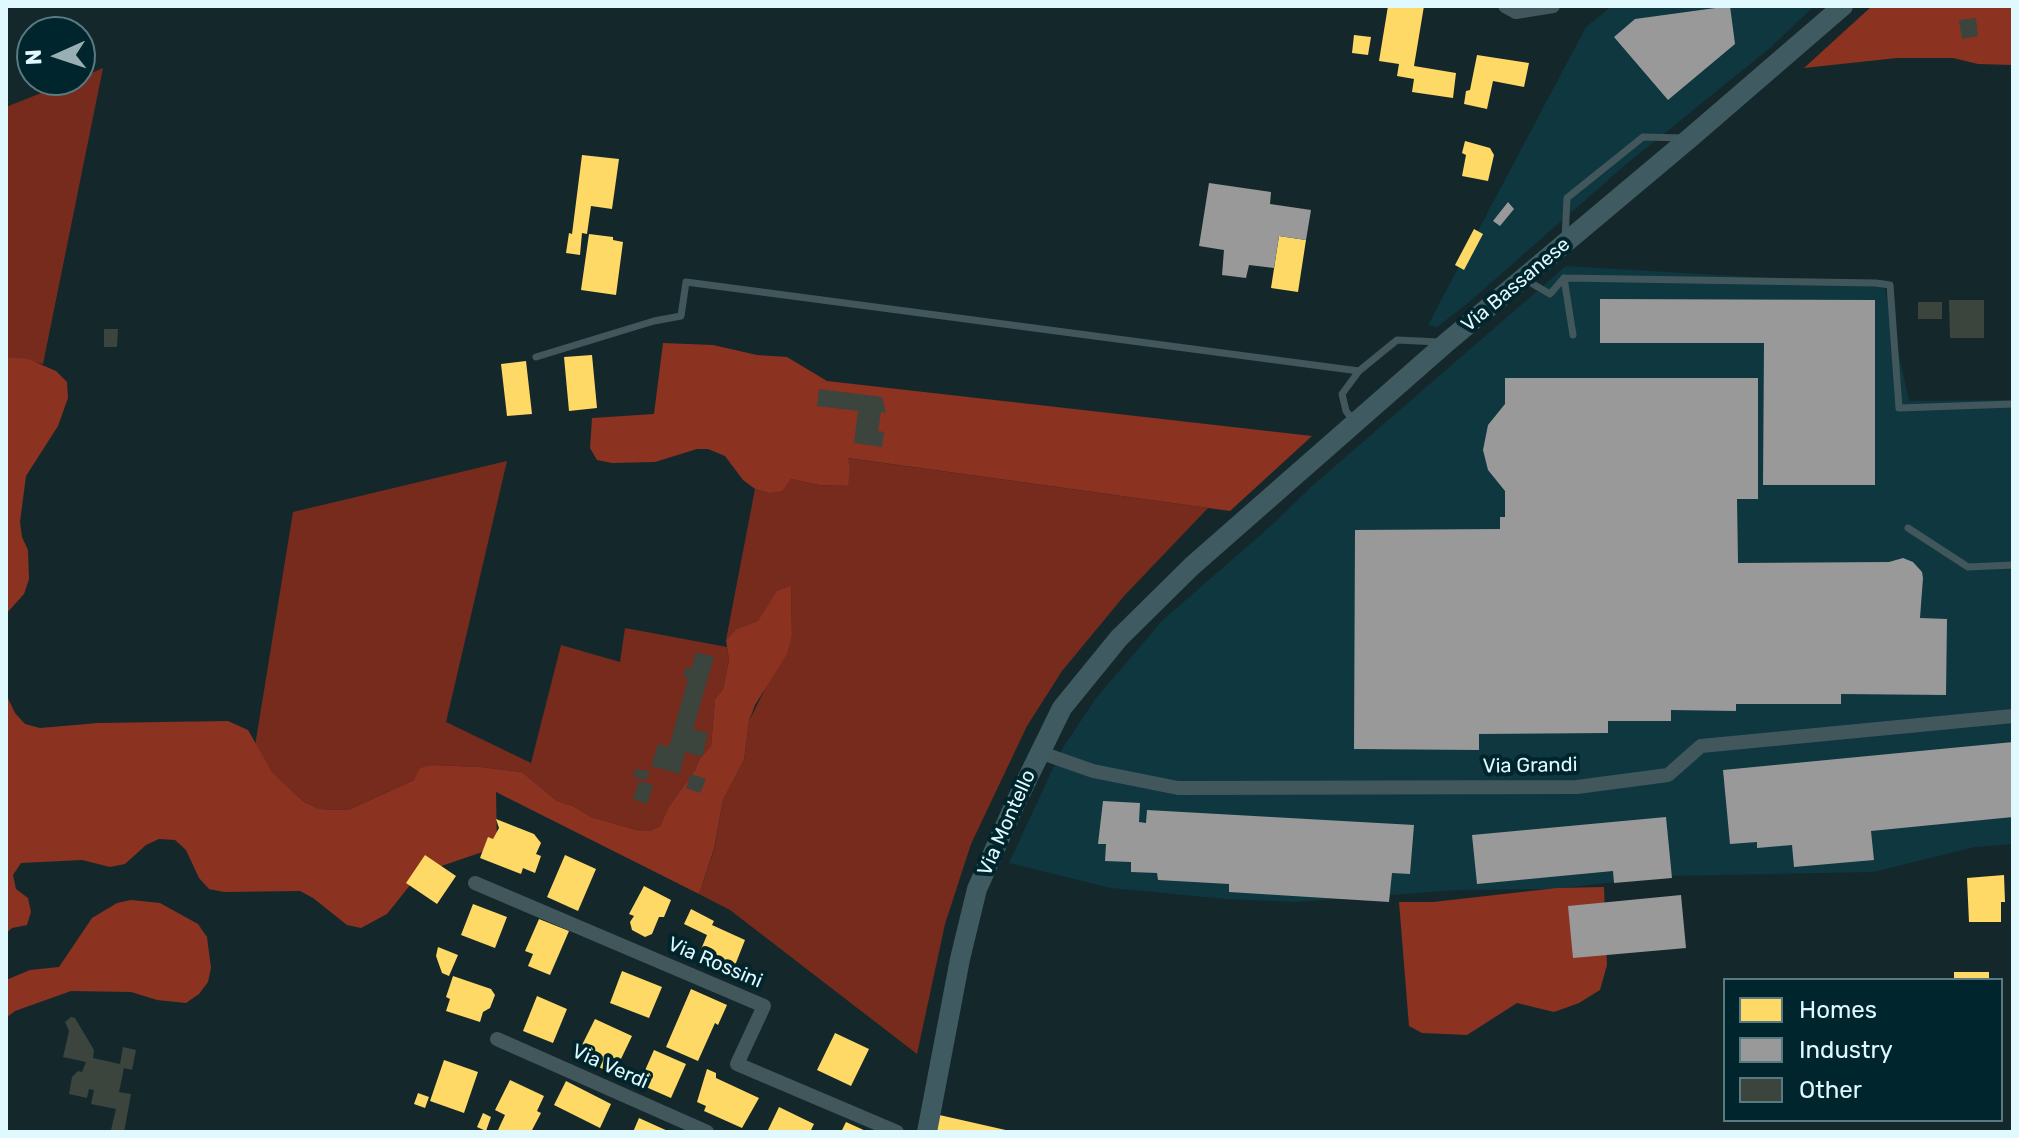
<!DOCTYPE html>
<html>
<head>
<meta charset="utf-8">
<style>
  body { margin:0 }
  #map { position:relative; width:2019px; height:1138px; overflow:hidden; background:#14282c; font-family:Rubik,sans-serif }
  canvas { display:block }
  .frame { position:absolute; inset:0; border:8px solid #dff9ff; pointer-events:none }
  .legend { position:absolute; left:1723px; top:978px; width:280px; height:144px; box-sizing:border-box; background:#00252c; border:2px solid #597a80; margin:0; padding:10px 14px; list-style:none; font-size:24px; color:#dff9ff }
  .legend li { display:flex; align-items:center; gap:16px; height:40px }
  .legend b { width:40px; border:2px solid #597a80 }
  .north { position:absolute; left:16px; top:16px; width:80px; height:80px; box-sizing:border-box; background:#00252c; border:2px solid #597a80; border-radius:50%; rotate:267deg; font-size:22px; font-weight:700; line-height:32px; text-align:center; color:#dff9ff }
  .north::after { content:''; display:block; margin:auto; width:28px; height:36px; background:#98b0b5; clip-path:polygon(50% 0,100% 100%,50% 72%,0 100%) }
</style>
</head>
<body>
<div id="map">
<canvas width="2019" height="1138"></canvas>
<div class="frame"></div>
<ul class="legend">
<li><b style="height:22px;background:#ffd966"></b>Homes</li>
<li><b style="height:22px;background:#999"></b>Industry</li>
<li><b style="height:22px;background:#3b443d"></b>Other</li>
</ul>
<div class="north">N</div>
</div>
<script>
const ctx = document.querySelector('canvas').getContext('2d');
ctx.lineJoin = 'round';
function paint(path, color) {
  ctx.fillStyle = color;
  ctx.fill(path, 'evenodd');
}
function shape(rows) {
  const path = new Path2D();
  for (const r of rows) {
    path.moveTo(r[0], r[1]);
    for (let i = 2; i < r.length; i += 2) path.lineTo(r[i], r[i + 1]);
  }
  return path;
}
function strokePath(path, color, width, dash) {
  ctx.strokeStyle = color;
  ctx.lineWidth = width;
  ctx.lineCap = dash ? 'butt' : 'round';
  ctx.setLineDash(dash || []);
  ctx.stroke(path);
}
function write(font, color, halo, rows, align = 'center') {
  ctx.font = font + ' Rubik,sans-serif';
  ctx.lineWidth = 8;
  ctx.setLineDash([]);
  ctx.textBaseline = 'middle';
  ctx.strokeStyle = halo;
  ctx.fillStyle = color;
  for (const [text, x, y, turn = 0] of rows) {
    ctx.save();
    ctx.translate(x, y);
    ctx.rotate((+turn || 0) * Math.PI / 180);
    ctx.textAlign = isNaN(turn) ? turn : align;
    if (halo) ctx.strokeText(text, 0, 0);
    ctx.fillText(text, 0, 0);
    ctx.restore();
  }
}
paint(shape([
  [1612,6,1814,6,1770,48,1624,166,1468,303,1437,327,1428,325,1586,27],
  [1566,266,1884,285,1909,401,2013,400,2013,844,1975,847,1873,872,1666,876,1554,889,1457,890,1296,902,1226,899,1111,888,1009,863,1062,749,1096,698,1163,620,1273,524,1311,487]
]), '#0f373f');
paint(shape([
  [103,68,43,364,6,357,6,107,74,80,80,80,80,78],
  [847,458,1208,508,1124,596,1062,671,1027,726,971,844,945,924,917,1054,730,910,699,894,714,850,723,800,744,760,749,721,792,635,791,586,758,621,736,629,726,640,755,489,768,493,791,479,819,485,847,486,850,468],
  [507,461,446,722,531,763,561,645,620,662,625,628,727,647,729,660,723,689,715,701,711,746,700,758,695,770,668,808,660,826,650,831,640,831,591,817,573,806,557,801,522,772,480,767,432,765,414,780,348,810,317,809,304,802,272,772,255,746,293,512]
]), '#772b1c');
paint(shape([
  [1872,6,2013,6,2013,65,1978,64,1953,58,1897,58,1804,68],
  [663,343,713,345,757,355,787,357,827,381,1312,436,1230,511,848,458,850,468,848,486,819,485,791,479,782,491,768,493,755,489,743,480,725,456,708,449,697,449,655,462,612,463,597,460,590,448,592,418,654,414],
  [6,357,28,359,56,371,67,382,68,398,58,426,26,476,20,522,22,537,28,550,29,579,24,594,6,614],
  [791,586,792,635,787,654,755,705,749,721,744,760,723,800,714,849,699,894,496,792,497,847,415,875,415,879,387,914,361,928,347,925,313,898,300,891,224,892,209,889,199,878,186,850,175,840,159,839,146,845,125,864,110,867,82,860,21,863,13,875,16,889,28,898,31,912,27,925,12,928,6,933,6,694,15,713,25,724,40,728,98,723,228,721,248,730,272,772,304,802,318,809,348,810,414,780,420,768,433,765,480,767,522,772,557,801,573,806,591,817,640,831,650,831,660,826,668,808,695,770,700,758,711,746,715,700,723,689,729,660,726,640,736,629,758,621,777,591],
  [1604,887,1607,965,1600,990,1579,1003,1554,1012,1517,1003,1467,1035,1422,1033,1409,1026,1399,902,1433,902,1557,888],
  [131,900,160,903,198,924,207,937,211,968,208,982,199,994,186,1003,157,1000,131,992,71,991,15,1011,6,1018,6,980,30,970,59,967,92,918,117,903]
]), '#8b3221');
paint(shape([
  [1388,6,1424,6,1414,66,1456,73,1453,98,1412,92,1414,79,1397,76,1399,64,1379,61],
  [1354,35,1371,37,1368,55,1352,53],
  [1477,55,1529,63,1524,87,1493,81,1487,109,1464,104,1466,91,1470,90],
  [1465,141,1490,148,1494,155,1488,181,1462,176,1466,155,1462,153],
  [582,155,619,159,612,209,591,206,587,234,582,233,580,255,566,253,569,233,572,234],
  [1474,229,1483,234,1464,270,1455,265],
  [589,234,613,237,613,240,623,242,616,295,581,290],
  [1279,236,1306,240,1298,292,1271,288],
  [592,355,597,408,569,411,564,357],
  [526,361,532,414,507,416,501,364],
  [496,819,534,834,541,843,536,854,541,856,535,873,523,868,521,874,480,858,488,837,493,839,499,828],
  [425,855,456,876,437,904,406,883],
  [565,855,596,869,578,911,547,897],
  [2004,875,2005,902,2001,902,2001,922,1969,922,1967,878],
  [644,886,671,900,664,917,659,917,652,934,645,937,632,930,630,922,634,916,629,914],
  [473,904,507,917,495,948,461,935],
  [691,909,714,921,712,925,745,940,732,973,697,959,707,935,684,924],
  [539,919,569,931,550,975,528,966,533,954,525,951],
  [438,947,458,955,449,976,442,973,436,956],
  [622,971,662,987,649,1018,610,1003],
  [1954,972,1989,972,1989,980,1954,980],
  [453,976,491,989,495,995,490,1008,483,1012,480,1022,446,1011,450,999,446,997],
  [691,989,727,1005,718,1025,715,1023,698,1061,666,1047],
  [537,996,567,1009,553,1043,523,1031],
  [595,1019,632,1036,620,1061,608,1056,603,1069,576,1057],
  [835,1033,869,1049,851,1086,817,1070],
  [654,1050,686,1064,671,1098,639,1084],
  [444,1060,478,1072,464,1113,430,1101],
  [707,1069,716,1073,716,1078,759,1098,742,1128,704,1111,706,1106,697,1102],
  [510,1080,544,1096,537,1111,541,1113,531,1132,502,1132,498,1130,505,1115,495,1110],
  [566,1081,611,1104,600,1128,554,1105],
  [418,1093,429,1097,425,1108,414,1104],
  [779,1107,814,1124,810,1132,767,1132],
  [483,1113,491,1117,486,1131,477,1127],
  [935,1114,1010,1131,1010,1132,931,1132],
  [639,1118,670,1132,633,1132],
  [846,1122,868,1132,841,1132]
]), '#ffd966');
paint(shape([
  [1730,6,1735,44,1668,100,1614,37,1635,19],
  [1209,183,1271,192,1270,204,1311,210,1306,240,1279,236,1274,268,1249,265,1246,278,1222,275,1224,250,1199,246],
  [1508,202,1514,209,1500,226,1493,221],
  [1600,299,1875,300,1875,485,1763,485,1764,343,1600,343],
  [1505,378,1758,378,1758,499,1737,499,1738,563,1889,562,1903,558,1913,562,1922,572,1923,578,1920,618,1947,619,1946,695,1841,694,1841,704,1736,704,1736,711,1671,710,1671,721,1608,721,1608,733,1479,734,1479,750,1354,749,1355,530,1500,529,1500,517,1505,517,1505,491,1488,470,1483,450,1488,425,1505,404],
  [2013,742,2013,817,1871,831,1874,860,1794,867,1792,845,1757,848,1757,842,1730,844,1723,770],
  [1103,801,1140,803,1139,822,1146,823,1147,810,1414,825,1410,874,1392,873,1389,902,1229,892,1229,884,1158,880,1157,873,1131,872,1131,862,1105,861,1106,844,1098,844],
  [1666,817,1672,878,1614,883,1613,871,1477,884,1472,835],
  [1681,895,1686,948,1573,958,1568,906]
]), '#999');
paint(shape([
  [1976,18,1978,36,1962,39,1959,20],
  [1949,300,1984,300,1984,338,1950,338],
  [1918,302,1942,302,1942,319,1918,319],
  [104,329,118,329,117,347,104,347],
  [819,389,882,397,886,413,881,412,878,431,884,432,882,447,854,443,858,411,817,406],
  [696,652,714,657,693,729,708,733,702,757,685,752,680,774,651,766,658,744,669,747,688,679,683,677,686,667,691,669],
  [635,769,649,771,647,780,634,777],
  [691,774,706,779,700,793,686,788],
  [639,781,653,785,647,804,633,799],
  [71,1017,75,1018,94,1050,93,1058,120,1064,123,1047,136,1050,132,1070,124,1068,119,1092,131,1094,124,1132,111,1130,116,1109,91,1104,94,1090,89,1089,87,1098,69,1094,72,1077,78,1071,82,1072,86,1062,63,1057,69,1031,65,1022]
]), '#3b443d');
strokePath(shape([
  [1565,239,1567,198,1643,137,1684,138],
  [1526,280,1550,294,1564,278],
  [1573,335,1564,278,1876,283,1890,285,1899,408,2013,404],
  [536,357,654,321,681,316,686,282,1359,371,1397,340,1439,342],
  [1353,420,1346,411,1342,394,1359,371],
  [1908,528,1968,567,2013,565]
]), '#41575c', 7);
strokePath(shape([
  [1505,6,1516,12,1553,6],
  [1039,752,1093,771,1178,788,1577,787,1668,775,1701,746,2013,716],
  [475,883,764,1006,737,1064,897,1132],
  [497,1039,707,1132]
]), '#41575c', 14);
strokePath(shape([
  [927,1132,960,959,977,889,1015,804,1062,708,1119,638,1192,566,1446,343,1690,138,1843,6]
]), '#3f5b61', 20);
write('20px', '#dff9ff', '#00252c', [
  ["Via Bassanese",1516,285,-40],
  ["Via Grandi",1530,766,-1],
  ["Via Montello",1007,823,-66],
  ["Via Rossini",715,963,23],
  ["Via Verdi",610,1067,24]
]);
</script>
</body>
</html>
